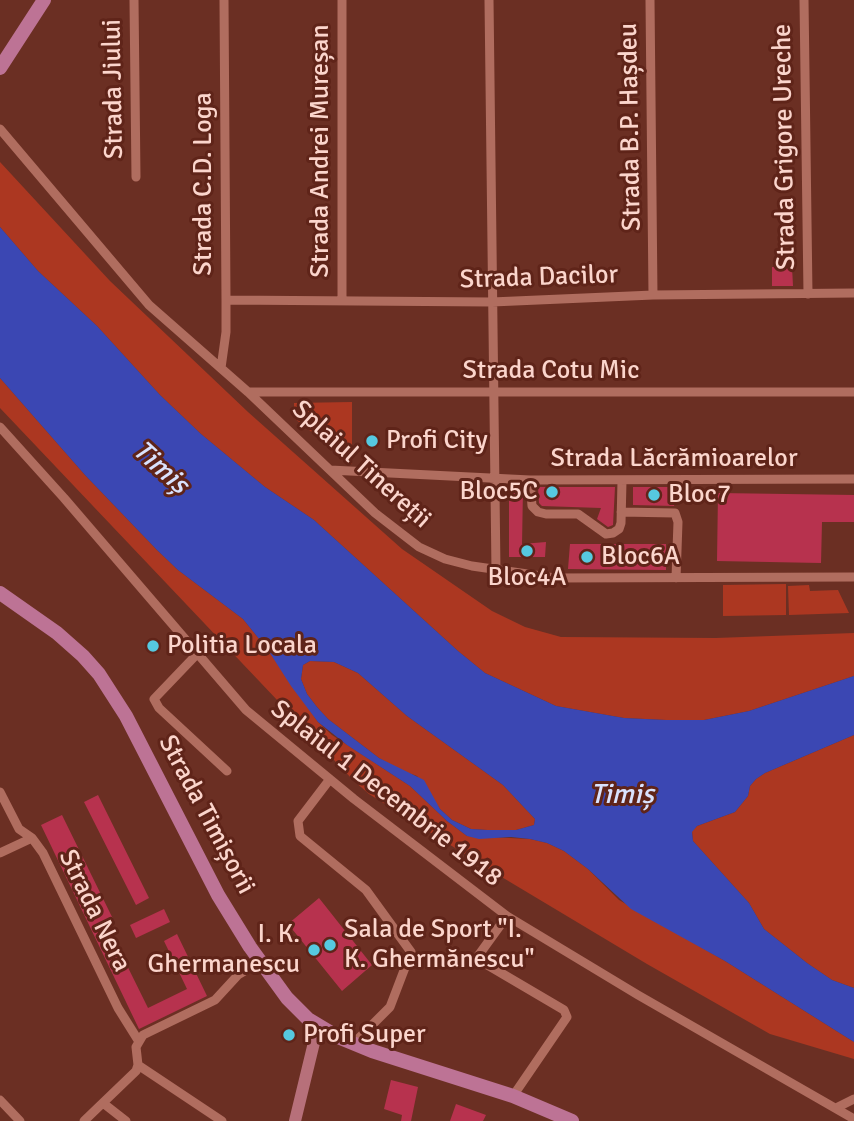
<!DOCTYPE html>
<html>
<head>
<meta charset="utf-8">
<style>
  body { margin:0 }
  canvas { display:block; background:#6b2f23 }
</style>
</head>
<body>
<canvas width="854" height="1121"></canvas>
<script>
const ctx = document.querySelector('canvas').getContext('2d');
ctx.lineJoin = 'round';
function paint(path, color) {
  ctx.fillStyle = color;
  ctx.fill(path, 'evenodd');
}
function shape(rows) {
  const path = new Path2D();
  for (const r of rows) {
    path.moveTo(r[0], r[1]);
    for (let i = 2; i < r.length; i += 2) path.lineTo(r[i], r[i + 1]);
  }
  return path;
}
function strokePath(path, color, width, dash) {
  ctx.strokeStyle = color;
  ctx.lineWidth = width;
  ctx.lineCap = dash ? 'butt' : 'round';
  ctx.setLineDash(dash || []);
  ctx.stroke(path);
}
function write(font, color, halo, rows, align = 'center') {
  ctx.font = font + ' Signika,sans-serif';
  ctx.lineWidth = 6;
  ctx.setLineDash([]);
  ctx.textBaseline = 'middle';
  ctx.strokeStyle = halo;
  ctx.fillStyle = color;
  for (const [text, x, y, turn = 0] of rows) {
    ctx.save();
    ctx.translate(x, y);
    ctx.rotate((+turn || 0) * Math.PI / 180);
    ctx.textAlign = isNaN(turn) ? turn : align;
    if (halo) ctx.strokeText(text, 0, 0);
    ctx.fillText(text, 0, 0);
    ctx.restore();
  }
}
paint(shape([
  [0,162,110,281,248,412,402,549,492,611,525,627,561,637,716,638,854,633,854,676,749,711,704,720,666,720,624,718,556,706,485,673,458,651,314,520,265,487,201,434,160,395,97,326,38,271,0,227],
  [0,378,85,475,157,550,178,570,243,619,268,650,318,722,332,735,410,786,447,821,467,836,530,839,547,843,564,851,588,869,619,900,725,961,854,1042,854,1059,770,1034,647,964,495,873,369,794,353,780,0,408],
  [352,402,352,464,294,418,294,403],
  [786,584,786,615,723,616,723,585],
  [809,585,810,591,838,590,849,613,789,615,788,586],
  [310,661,334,662,358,673,407,716,503,785,535,819,534,825,516,830,487,830,471,829,452,820,440,809,417,776,400,770,379,758,328,719,317,707,307,694,301,679,303,665],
  [854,735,854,988,832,980,807,963,764,929,749,903,693,841,692,831,697,826,735,812,748,796,750,786,756,779,765,773]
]), '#ac3721');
paint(shape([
  [0,227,38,271,97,326,160,395,201,434,265,487,314,520,458,651,485,673,556,706,624,718,666,720,704,720,749,711,854,676,854,735,765,773,756,779,750,786,748,796,735,812,697,826,692,832,693,841,749,903,764,929,807,963,832,980,854,988,854,1042,725,961,631,909,588,869,564,851,547,843,530,839,511,837,479,839,467,836,447,821,410,786,347,745,318,722,291,686,268,650,243,619,178,570,157,550,85,475,0,378],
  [310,661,334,662,358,673,407,716,503,785,535,819,534,825,516,830,487,830,471,829,452,820,440,809,424,780,379,758,328,719,317,707,307,694,301,679,303,665]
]), '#3b47b3');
paint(shape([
  [772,267,792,267,793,286,772,286],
  [538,487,615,487,613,525,608,527,597,519,601,508,542,506,539,503],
  [633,487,677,487,674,506,633,505],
  [523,489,522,544,546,542,545,557,509,557,509,491],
  [718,493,854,495,854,522,822,522,821,563,717,561],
  [570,544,666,544,666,570,568,569],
  [98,795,149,898,136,905,84,802],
  [62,815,114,921,107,925,148,1008,187,989,164,941,177,934,207,996,139,1029,41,825],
  [319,898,372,965,342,991,288,924],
  [164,909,170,922,136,938,130,925],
  [391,1080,418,1087,411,1121,401,1121,402,1115,384,1109],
  [456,1104,486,1115,483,1121,450,1121]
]), '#b7324e');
strokePath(shape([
  [134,0,136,177],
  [342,0,342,301],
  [489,0,496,571],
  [650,0,653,295],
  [804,0,808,294],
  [0,129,149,305,248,392,375,513,419,547,445,559,472,566,555,578,854,577],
  [226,300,492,302,653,295,854,293],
  [221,368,226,332,226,300,224,0],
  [248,392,854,392],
  [0,427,64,498,246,710,354,799,507,916,638,995,854,1119],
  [330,470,530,480,854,479],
  [530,480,532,506,538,512,546,514,578,514,606,534,613,533,619,529,621,523,622,481],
  [621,512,675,513,678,522,676,578],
  [198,653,154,699,159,708,227,771],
  [330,779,298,821,300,836,366,890,411,952,390,1007,354,1043],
  [0,792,19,829,32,838,43,853,118,1008,138,1040],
  [0,853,32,838],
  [507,916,478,956,479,960,564,1010,567,1017,513,1096],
  [138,1065,136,1047,143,1035,215,1000,238,975,260,962],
  [138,1065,222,1121],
  [0,1100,20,1121],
  [103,1103,126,1121],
  [836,1108,854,1099],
  [84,1121,136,1071,138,1065]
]), '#b06d5f', 9);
strokePath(shape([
  [295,1121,318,1026]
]), '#b7707a', 12);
strokePath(shape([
  [0,68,44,0],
  [0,593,57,633,83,656,99,674,126,716,218,895,250,947,287,998,308,1019,338,1037,372,1051,513,1096,572,1121]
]), '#bd7395', 14);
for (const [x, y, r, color] of [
  [372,441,7,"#56c9e0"],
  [552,492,7,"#56c9e0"],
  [654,495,7,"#56c9e0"],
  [527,551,7,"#56c9e0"],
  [587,557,7,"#56c9e0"],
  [153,646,7,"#56c9e0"],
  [330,945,7,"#56c9e0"],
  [314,950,7,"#56c9e0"],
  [289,1035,7,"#56c9e0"]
]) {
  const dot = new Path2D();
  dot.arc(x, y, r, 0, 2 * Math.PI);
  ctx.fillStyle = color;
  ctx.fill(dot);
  strokePath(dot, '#5f2419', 2.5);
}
write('26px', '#fbd5cc', '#5f2419', [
  ["Strada Jiului",114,89,-91],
  ["Strada B.P. Hașdeu",631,127,-91],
  ["Strada Grigore Ureche",785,147,-91],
  ["Strada Andrei Mureșan",321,151,-90],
  ["Strada C.D. Loga",204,184,-90],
  ["Strada Dacilor",539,278,-2],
  ["Strada Cotu Mic",551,371],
  ["Strada Lăcrămioarelor",674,459],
  ["Splaiul Tinereții",361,465,42],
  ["Splaiul 1 Decembrie 1918",386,794,38],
  ["Strada Timișorii",206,815,62],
  ["Strada Nera",94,911,64]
]);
write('26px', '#fbd5cc', '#5f2419', [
  ["Profi City",386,441],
  ["Bloc5C",538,492,"right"],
  ["Bloc7",668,495],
  ["Bloc6A",601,557],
  ["Bloc4A",527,578,"center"],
  ["Politia Locala",167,646],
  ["Sala de Sport \"I.",344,930],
  ["K. Ghermănescu\"",344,960],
  ["I. K.",300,935,"right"],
  ["Ghermanescu",300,965,"right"],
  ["Profi Super",303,1035]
], 'left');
write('italic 28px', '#d9e2fe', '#5f2419', [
  ["Timiș",160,468,42],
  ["Timiș",622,796]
]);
</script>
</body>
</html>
